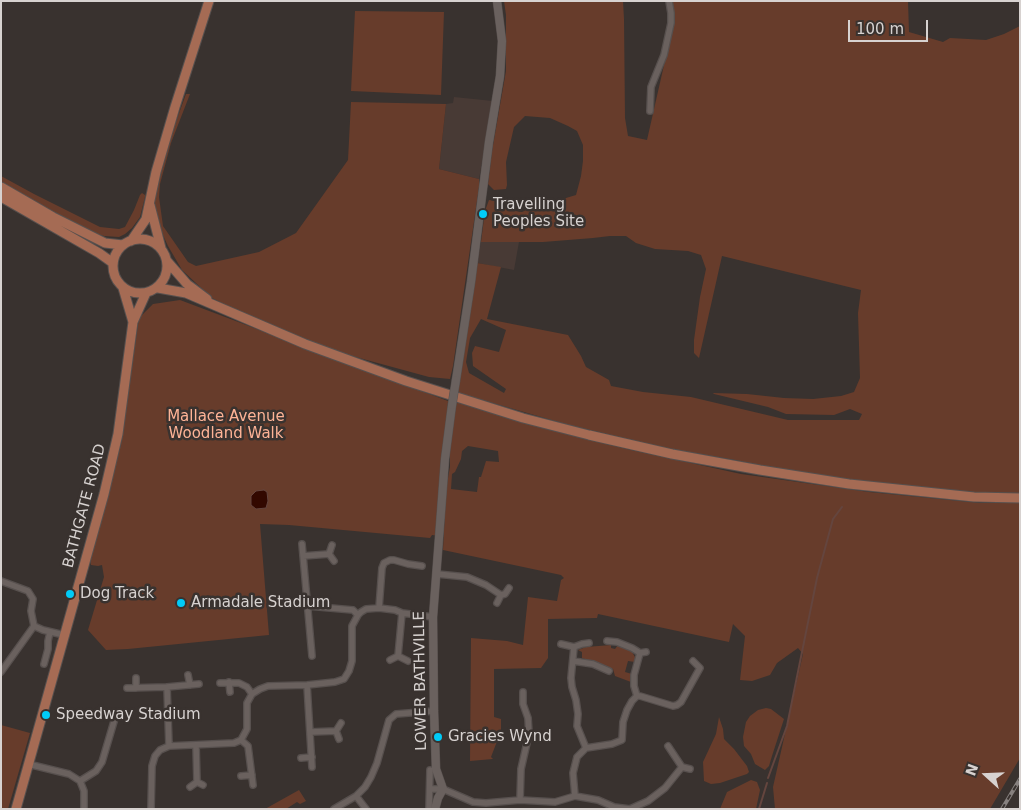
<!DOCTYPE html>
<html>
<head>
<meta charset="utf-8">
<style>
  body { margin:0 }
  #map { position:relative; width:1021px; height:810px; overflow:hidden; background:#39322f; font-family:"DejaVu Sans",sans-serif }
  canvas { display:block }
  .frame { position:absolute; inset:0; border:2px solid #d7d2d0; pointer-events:none }
  .north { position:absolute; left:961px; top:750px; width:50px; height:50px; -webkit-text-stroke:4px #39322f; paint-order:stroke; rotate:290deg; font-size:14px; font-weight:700; line-height:20px; text-align:center; color:#d7d2d0 }
  .north::after { content:''; display:block; margin:auto; width:18px; height:22px; background:#d7d2d0; clip-path:polygon(50% 0,100% 100%,50% 72%,0 100%) }
  .scale { position:absolute; left:848px; top:20px; width:80px; height:22px; box-sizing:border-box; border:2px solid #d7d2d0; border-top:0; padding-left:6px; font-size:15px; line-height:18px; white-space:nowrap; color:#d7d2d0; -webkit-text-stroke:4px #39322f; paint-order:stroke }
</style>
</head>
<body>
<div id="map">
<canvas width="1021" height="810"></canvas>
<div class="frame"></div>
<div class="north">N</div>
<div class="scale">100 m</div>
</div>
<script>
const ctx = document.querySelector('canvas').getContext('2d');
ctx.lineJoin = 'round';
function paint(path, color) {
  ctx.fillStyle = color;
  ctx.fill(path, 'evenodd');
}
function shape(rows) {
  const path = new Path2D();
  for (const r of rows) {
    if (r.length === 3) {
      path.moveTo(r[0] + r[2], r[1]);
      path.arc(r[0], r[1], r[2], 0, 2 * Math.PI);
      continue;
    }
    path.moveTo(r[0], r[1]);
    for (let i = 2; i < r.length; i += 2) path.lineTo(r[i], r[i + 1]);
  }
  return path;
}
function strokePath(path, color, width, dash) {
  ctx.strokeStyle = color;
  ctx.lineWidth = width;
  ctx.lineCap = dash ? 'butt' : 'round';
  ctx.setLineDash(dash || []);
  ctx.stroke(path);
}
function write(font, color, halo, rows, align = 'center') {
  ctx.font = font + ' "DejaVu Sans",sans-serif';
  ctx.lineWidth = 5;
  ctx.setLineDash([]);
  ctx.textBaseline = 'middle';
  ctx.strokeStyle = halo;
  ctx.fillStyle = color;
  for (const [text, x, y, turn = 0] of rows) {
    ctx.save();
    ctx.translate(x, y);
    ctx.rotate((+turn || 0) * Math.PI / 180);
    ctx.textAlign = isNaN(turn) ? turn : align;
    if (halo) ctx.strokeText(text, 0, 0);
    ctx.fillText(text, 0, 0);
    ctx.restore();
  }
}
paint(shape([
  [454,97,493,101,479,179,439,169,446,104,453,103],
  [481,242,519,242,514,270,477,263]
]), '#483a35');
paint(shape([
  [504,1,623,1,624,19,625,118,628,136,647,140,674,21,673,3,672,1,908,1,909,32,943,42,950,38,986,40,1004,34,1020,26,1020,494,981,493,920,489,790,471,735,460,666,448,569,425,458,393,477,263,501,267,487,319,568,335,581,356,586,367,609,380,611,386,643,392,691,397,788,420,859,420,862,414,850,409,834,415,786,414,768,407,714,394,713,393,747,394,784,398,813,399,841,396,854,392,860,378,858,313,861,290,722,256,699,358,694,353,694,340,700,297,706,269,701,255,688,251,655,249,636,243,626,236,610,236,593,238,543,242,481,242,485,211,489,200,509,202,509,210,522,212,540,204,556,201,576,195,581,176,583,161,583,145,577,131,568,126,550,118,525,116,514,127,506,162,507,185,506,189,494,190,488,184,492,151,506,71,506,15],
  [481,319,506,330,499,352,475,346,472,353,473,366,506,389,504,393,469,373,466,362,470,338],
  [355,11,444,12,441,95,351,91],
  [186,94,190,94,171,143,160,184,159,197,163,226,188,262,196,266,259,252,296,233,348,160,351,102,446,104,439,169,479,179,479,187,453,366,450,379,429,377,341,353,282,330,233,309,212,298,182,270,168,246,156,220,153,205,155,188,174,127],
  [1,176,34,194,100,227,119,229,125,227,134,210,140,195,142,193,145,195,145,197,140,217,132,228,125,234,119,237,104,236,88,231,11,189,1,183],
  [180,300,448,401,440,536,432,535,430,538,289,525,260,524,269,635,128,649,106,650,88,630,104,577,102,565,98,566,91,565,90,560,121,444,139,318,153,304],
  [456,402,514,420,570,435,627,449,741,474,869,492,980,503,1020,503,1020,758,990,809,775,809,773,787,803,654,798,648,777,663,770,675,752,681,740,680,745,636,733,624,729,642,598,614,597,618,548,619,548,658,541,668,494,669,494,717,501,719,501,731,491,757,493,759,470,761,471,638,507,641,523,645,528,597,557,601,561,580,564,578,561,575,443,550,446,489,450,467,450,444],
  [468,446,498,451,499,462,486,461,481,477,479,477,477,492,451,489,452,474,455,472,461,459,462,451],
  [611,645,611,648,615,649,618,645,632,652,635,657,635,662,628,661,625,672,632,674,631,682,615,676,613,669,582,658,582,652,578,650,586,647],
  [766,708,771,709,784,719,772,756,769,766,765,770,755,764,751,754,744,746,743,737,746,722,750,716,758,710],
  [719,717,723,729,724,739,734,749,747,766,749,772,747,774,720,783,711,784,704,781,703,762,716,734],
  [1,725,30,733,8,809,1,809],
  [751,780,757,782,760,790,756,809,720,809,727,792],
  [299,790,306,801,300,804,297,802,286,809,265,809]
]), '#673c2b');
const water = shape([
  [264,490,267,492,268,501,266,508,256,509,251,505,251,496,256,491,264,490]
]);
paint(water, '#320800');
strokePath(water, '#64453e', 1);
strokePath(shape([
  [768,778,787,726,817,578,833,519,842,507],
  [759,809,767,783]
]), '#64453e', 2);
const minor = shape([
  [650,111,651,87,664,55,671,23,671,13,669,1],
  [302,544,312,656],
  [332,545,329,554,334,561],
  [303,556,329,554],
  [437,574,467,577,486,585,501,595],
  [1,581,28,591,33,599,31,611,34,626,43,630,64,635],
  [497,603,501,595,505,594,509,588],
  [308,606,353,610,358,615],
  [379,608,382,568,384,563,390,560,394,560,408,564,422,566],
  [402,613,398,656,408,661],
  [607,641,617,642,632,648,640,653,646,652],
  [561,644,574,647,582,644,589,643],
  [574,647,571,678,572,687,576,700,578,714,577,726,586,748],
  [390,660,398,656],
  [573,661,593,664,609,671],
  [44,664,48,649,48,641,50,632],
  [1,672,34,626],
  [188,675,190,685],
  [136,678,136,688],
  [229,682,230,692],
  [220,683,239,683,247,687,252,694],
  [307,685,312,767],
  [127,688,167,687],
  [637,696,640,696,673,706,677,705,681,702,700,668,693,661],
  [637,696,634,686,634,675,640,653],
  [336,731,339,739],
  [310,732,336,731,341,723],
  [241,740,248,746,253,785],
  [196,745,197,782],
  [169,746,167,687,199,684],
  [668,746,682,767],
  [301,758,312,757],
  [28,764,69,774,80,781,84,791,84,809],
  [241,776,252,775],
  [80,781,96,771,102,762,115,718],
  [190,787,197,782,203,785],
  [430,789,443,789,473,802,486,803,520,800,555,802,575,796,573,773,577,757,586,748,612,744,622,740,623,722,627,710,632,701,637,696],
  [356,796,366,809],
  [575,796,598,800,614,807,630,809,648,801,665,788,682,767,690,769],
  [520,800,521,769,529,734,528,718,523,704,523,692],
  [151,809,152,766,155,756,160,750,169,746,234,743,241,740,247,729,247,703,252,694,260,689,268,686,307,685,335,682,344,679,349,671,352,661,352,626,358,615,361,612,366,609,379,608,395,610,402,613,433,617],
  [334,809,356,796,365,787,371,777,377,763,389,720,396,714,434,711],
  [429,809,430,770]
]);
const secondary = shape([
  [456,380,471,282,489,142,500,76,502,41,497,1],
  [435,809,438,798,443,789,436,769,434,711,433,617,445,459,452,405]
]);
const primary = shape([
  [1,187,53,217,105,243,123,245],
  [1,197,99,253,113,263],
  [150,205,161,248],
  [140,266,27],
  [131,241,146,219,156,172,175,107,209,1],
  [167,261,187,284,207,299],
  [123,288,133,322],
  [158,288,186,293,305,344,406,381,523,418,589,435,672,454,760,470,849,484,974,497,1020,498],
  [16,809,104,494,118,434,133,322,146,293]
]);
strokePath(minor, '#57504e', 8);
strokePath(secondary, '#57504e', 9);
strokePath(primary, '#57504e', 11);
strokePath(minor, '#6a615e', 5.5);
strokePath(secondary, '#6a615e', 8);
strokePath(primary, '#a56b54', 9);
const rail = shape([
  [1002,809,1020,779]
]);
strokePath(rail, '#87817f', 4);
strokePath(rail, '#39322f', 2, [5.5]);
const secondaryBridge = shape([
  [452,405,456,380]
]);
strokePath(secondaryBridge, '#57504e', 9, []);
strokePath(secondaryBridge, '#6a615e', 8);
for (const [x, y, r, color] of [
  [483,214,5,"#00cbf8"],
  [70,594,5,"#00cbf8"],
  [181,603,5,"#00cbf8"],
  [46,715,5,"#00cbf8"],
  [438,737,5,"#00cbf8"]
]) {
  const dot = new Path2D();
  dot.arc(x, y, r, 0, 2 * Math.PI);
  ctx.fillStyle = color;
  ctx.fill(dot);
  strokePath(dot, '#39322f', 2);
}
write('15px', '#d7d2d0', '#39322f', [
  ["Travelling",493,205],
  ["Peoples Site",493,222],
  ["Dog Track",80,594],
  ["Armadale Stadium",191,603],
  ["Speedway Stadium",56,715],
  ["Gracies Wynd",448,737]
], 'left');
write('15px', '#feb396', '#39322f', [
  ["Mallace Avenue",226,417],
  ["Woodland Walk",226,434]
]);
write('15px', '#d7d2d0', '#39322f', [
  ["BATHGATE ROAD",85,506,-75],
  ["LOWER BATHVILLE",421,681,-91]
]);
</script>
</body>
</html>
